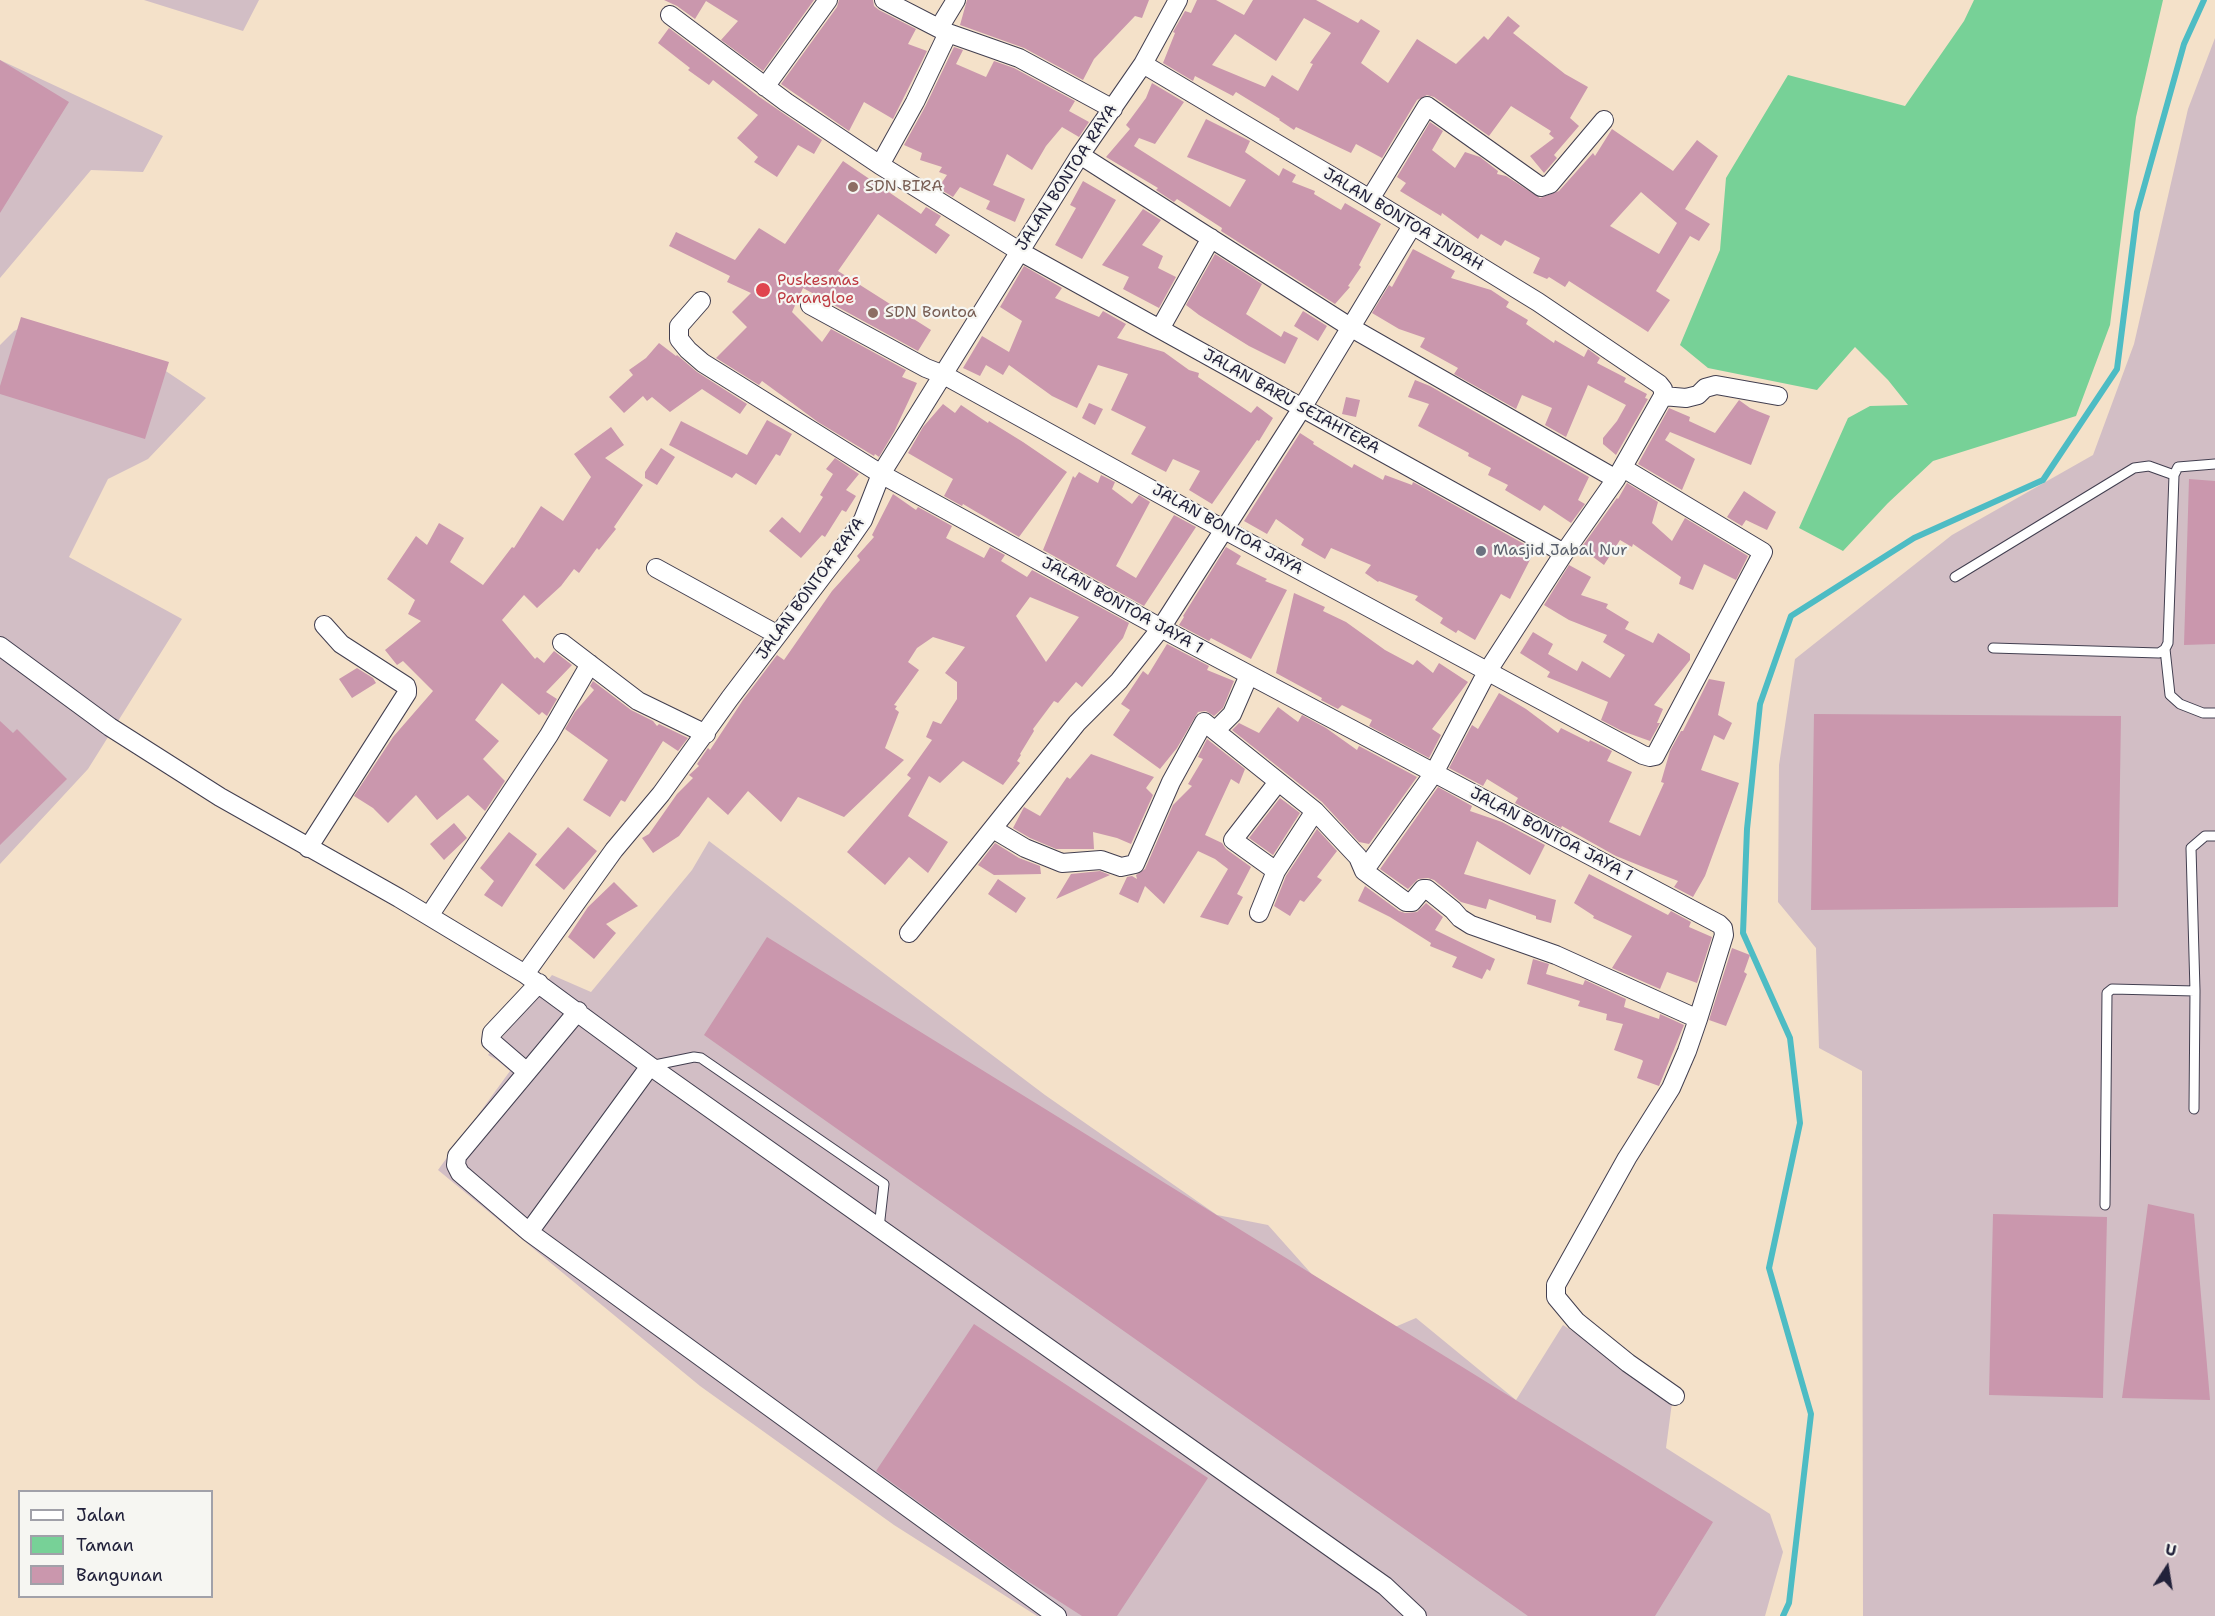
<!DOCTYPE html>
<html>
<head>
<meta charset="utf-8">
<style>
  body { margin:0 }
  #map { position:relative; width:2215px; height:1616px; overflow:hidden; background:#f4e1c9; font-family:"Shantell Sans",sans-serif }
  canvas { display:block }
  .legend { position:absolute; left:18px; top:1490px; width:195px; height:108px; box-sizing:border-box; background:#f6f6f2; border:2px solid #a1a1a9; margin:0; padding:8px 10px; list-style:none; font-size:18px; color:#22223b }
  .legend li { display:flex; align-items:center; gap:12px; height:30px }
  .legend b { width:30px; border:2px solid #a1a1a9 }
  .north { position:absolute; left:2137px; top:1538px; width:60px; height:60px; -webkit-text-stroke:4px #f6f6f2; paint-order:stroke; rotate:12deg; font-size:16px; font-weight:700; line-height:24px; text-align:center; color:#22223b }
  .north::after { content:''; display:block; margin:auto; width:21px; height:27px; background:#22223b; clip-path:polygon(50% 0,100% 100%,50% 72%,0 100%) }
</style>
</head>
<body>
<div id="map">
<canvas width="2215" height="1616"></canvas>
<ul class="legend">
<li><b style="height:8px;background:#fff"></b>Jalan</li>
<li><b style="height:16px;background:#77d197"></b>Taman</li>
<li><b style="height:16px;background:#ca97ad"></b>Bangunan</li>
</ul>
<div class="north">U</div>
</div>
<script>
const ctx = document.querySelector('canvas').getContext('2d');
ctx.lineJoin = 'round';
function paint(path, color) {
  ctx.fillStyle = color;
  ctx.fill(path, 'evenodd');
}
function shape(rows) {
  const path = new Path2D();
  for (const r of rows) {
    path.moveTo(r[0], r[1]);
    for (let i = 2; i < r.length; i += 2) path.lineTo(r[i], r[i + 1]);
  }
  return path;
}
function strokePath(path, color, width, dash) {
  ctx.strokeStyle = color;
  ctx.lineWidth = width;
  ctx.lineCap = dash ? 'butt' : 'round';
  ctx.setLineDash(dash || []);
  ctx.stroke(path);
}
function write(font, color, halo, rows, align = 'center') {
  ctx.font = font + ' "Shantell Sans",sans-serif';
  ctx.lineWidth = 4.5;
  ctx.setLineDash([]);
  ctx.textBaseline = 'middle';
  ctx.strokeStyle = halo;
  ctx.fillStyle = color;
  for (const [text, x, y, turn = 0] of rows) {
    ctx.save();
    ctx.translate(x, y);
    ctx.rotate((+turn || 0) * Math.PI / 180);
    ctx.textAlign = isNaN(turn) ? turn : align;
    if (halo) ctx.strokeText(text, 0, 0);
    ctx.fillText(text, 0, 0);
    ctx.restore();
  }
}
paint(shape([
  [144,0,259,0,243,31],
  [2215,38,2215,1616,1863,1616,1862,1071,1819,1048,1816,948,1778,902,1779,765,1795,659,1952,535,2093,455,2134,344,2188,109],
  [0,60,163,136,143,172,91,170,0,278],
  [34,322,139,353,206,398,148,459,108,479,69,557,182,619,88,769,0,864,0,345,14,331],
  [709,841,1045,1095,1217,1215,1268,1225,1341,1307,1381,1333,1416,1318,1516,1400,1563,1325,1673,1395,1666,1448,1770,1514,1783,1552,1765,1616,1037,1616,894,1525,700,1386,438,1170,510,1071,497,1060,488,1055,552,975,591,992,692,870]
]), '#d2bec5');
paint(shape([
  [1974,0,2163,0,2136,117,2110,325,2076,416,1933,461,1888,503,1843,551,1799,528,1848,418,1870,406,1908,405,1888,380,1855,347,1817,390,1708,368,1680,345,1720,250,1726,178,1788,75,1905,106,1964,21]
]), '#77d197');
strokePath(shape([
  [1783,1616,1789,1603,1811,1414,1769,1268,1800,1123,1790,1038,1743,933,1747,829,1760,704,1791,616,1914,538,2043,480,2117,369,2137,212,2184,44,2204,0]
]), '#4dbcc4', 6);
paint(shape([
  [664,0,814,0,763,71,721,40,738,21,706,1,695,19,677,6],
  [839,0,873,0,874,6,879,10,916,29,908,44,927,51,893,119,864,102,849,131,781,84,837,7],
  [967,0,1149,0,1142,18,1135,16,1094,59,1083,80,1024,48,960,25],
  [1197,0,1216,0,1244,15,1253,0,1316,0,1358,23,1361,19,1380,31,1361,63,1388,83,1417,39,1456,64,1484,36,1488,40,1508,16,1520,26,1513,33,1565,74,1588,87,1570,118,1579,126,1554,155,1557,158,1544,173,1530,156,1554,138,1549,134,1551,131,1511,106,1489,136,1434,97,1427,95,1417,100,1382,158,1356,144,1351,153,1296,127,1294,130,1279,120,1280,119,1236,92,1233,96,1195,76,1193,81,1163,63,1175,33,1173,32,1185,11,1191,13],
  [1304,18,1331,33,1310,63,1313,64,1298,91,1272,75,1265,87,1212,65,1235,34,1276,61],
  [669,28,758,96,822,140,814,154,798,145,777,177,754,162,758,157,737,138,758,115,713,80,709,85,688,70,690,68,658,43],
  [954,47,963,50,956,64,986,77,994,61,1014,68,1075,101,1069,111,1089,122,1079,137,1062,127,1046,146,1032,170,1007,154,993,185,1025,199,1015,222,986,209,990,201,960,187,953,197,938,188,947,175,939,172,942,167,920,160,922,153,904,145,925,107],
  [0,60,69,102,0,213],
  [1152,83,1184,102,1155,144,1139,138,1134,146,1230,207,1246,180,1187,157,1206,119,1250,141,1245,152,1279,176,1283,168,1296,175,1292,182,1315,191,1314,194,1341,210,1345,203,1381,224,1359,265,1361,267,1348,286,1350,287,1335,304,1221,231,1222,228,1177,199,1174,202,1156,190,1158,188,1106,157,1130,129,1126,125,1146,98],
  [1430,122,1443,131,1432,150,1455,168,1465,152,1480,157,1498,171,1497,174,1506,176,1540,198,1559,191,1593,153,1595,156,1612,129,1673,171,1697,140,1718,156,1685,209,1710,224,1699,241,1690,236,1656,291,1670,300,1648,332,1569,281,1565,287,1549,277,1547,279,1533,273,1540,258,1505,240,1501,246,1481,234,1478,239,1442,213,1441,216,1400,191,1406,183,1397,177],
  [1641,192,1677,223,1659,254,1610,226],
  [843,161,921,214,926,207,941,216,935,225,950,235,936,254,878,214,838,271,931,330,918,351,803,288,792,312,822,342,831,329,906,370,902,377,917,383,894,432,879,457,875,454,874,456,818,422,762,381,759,385,716,358,747,327,732,312,751,293,727,282,730,276,669,246,676,232,735,260,759,228,785,244],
  [1083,181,1116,200,1082,259,1055,245,1076,208,1070,205],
  [1143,209,1161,220,1142,245,1163,256,1158,268,1176,277,1159,308,1123,289,1129,277,1102,265],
  [1413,249,1455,271,1451,278,1491,290,1509,302,1506,307,1528,320,1526,324,1554,343,1555,340,1584,357,1588,349,1600,358,1597,363,1626,378,1624,382,1647,394,1645,398,1648,399,1616,455,1603,444,1603,438,1617,421,1626,405,1588,385,1566,437,1545,425,1552,408,1522,395,1516,409,1454,374,1458,368,1420,347,1425,338,1399,329,1372,313,1389,285,1392,287],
  [1215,254,1262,284,1246,314,1281,337,1284,331,1298,338,1285,364,1249,346,1199,315,1186,305],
  [1024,266,1062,288,1055,298,1099,317,1103,311,1126,324,1117,338,1164,352,1189,370,1199,373,1198,377,1251,413,1257,406,1273,418,1259,441,1257,440,1212,504,1189,490,1200,471,1173,459,1166,472,1131,454,1146,427,1111,410,1128,374,1098,365,1077,408,1052,396,1009,365,1003,375,986,365,980,376,963,368,982,336,1009,352,1022,321,1000,307],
  [1303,311,1327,326,1318,341,1294,326],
  [21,317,169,362,145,439,0,394,0,386],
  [659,343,676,356,677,355,697,372,747,404,740,414,702,389,670,412,652,397,647,401,643,396,624,413,609,397,633,375,629,370,646,358],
  [1415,380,1430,386,1589,477,1578,500,1585,504,1571,523,1544,505,1540,511,1505,490,1508,485,1488,475,1491,468,1468,456,1469,453,1418,426,1429,404,1408,397],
  [1346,397,1360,400,1356,417,1342,414],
  [1739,400,1750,408,1770,416,1751,465,1670,432,1665,440,1695,459,1682,490,1638,464,1669,408,1690,417,1689,421,1715,433],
  [1089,403,1103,409,1095,425,1082,418],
  [943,404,955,413,961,405,988,423,989,421,1023,442,1067,472,1019,537,963,504,962,506,944,496,953,479,908,453,923,427],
  [767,420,792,434,780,456,776,454,756,485,736,473,732,478,669,445,681,421,747,455],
  [611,427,624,445,605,458,643,485,614,527,616,529,599,550,597,548,579,573,574,569,561,586,537,608,524,595,502,620,535,659,537,657,544,663,554,651,572,665,546,692,557,699,547,716,542,712,539,715,502,683,475,720,499,741,483,759,505,781,485,811,468,795,437,820,416,795,388,823,373,808,354,796,393,737,433,691,403,661,397,665,385,650,421,621,408,614,415,600,387,579,416,536,427,545,439,523,464,538,450,562,483,585,512,547,514,548,541,506,563,521,591,477,574,454],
  [1300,433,1314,442,1313,444,1352,468,1354,464,1383,480,1385,475,1412,485,1413,482,1415,483,1535,550,1510,599,1501,594,1475,640,1458,630,1456,633,1440,623,1443,618,1415,600,1418,596,1379,581,1378,582,1365,573,1371,565,1331,548,1325,559,1301,545,1304,539,1276,519,1267,534,1244,521],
  [661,448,675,457,657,485,645,478,645,472],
  [835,458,859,474,846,490,856,496,846,512,842,510,825,537,822,535,801,558,769,531,782,517,800,533,823,497,820,495,833,474,826,469],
  [1079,472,1098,483,1101,475,1115,482,1112,489,1132,504,1139,495,1150,502,1116,566,1136,578,1174,515,1196,527,1144,606,1043,550,1073,476,1075,478],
  [2189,479,2215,481,2215,644,2184,645],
  [1627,483,1658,502,1652,523,1672,541,1685,518,1748,556,1736,580,1704,564,1693,590,1679,584,1681,577,1633,544,1632,547,1620,540,1604,565,1581,548,1617,498,1618,499],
  [1744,491,1776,512,1767,530,1746,520,1742,526,1727,517],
  [893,494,916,510,918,507,952,526,946,538,984,558,990,547,1005,555,1001,561,1027,577,1032,570,1129,623,1123,638,1082,687,1076,682,1058,703,1054,701,1033,729,1034,731,1020,754,1021,755,1017,761,1020,763,1003,785,963,761,940,783,929,776,908,816,948,842,928,873,909,857,885,885,847,852,911,778,907,775,932,740,926,737,933,721,941,724,957,699,957,682,945,673,965,647,933,637,917,648,908,662,919,670,894,705,897,706,895,709,899,712,885,748,904,760,844,817,798,797,781,822,748,791,728,815,708,797,679,836,653,853,642,838,649,834,677,794,693,778,689,775,699,766,697,764,708,748,710,750,743,700,777,655,784,660,832,591,860,560,857,556,874,537,872,535],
  [1030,597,1079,617,1046,662,1016,616],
  [1226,547,1241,556,1236,564,1267,579,1265,581,1287,590,1251,659,1211,638,1209,641,1179,625,1184,617,1183,616],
  [1569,565,1591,577,1581,595,1608,604,1606,608,1629,622,1625,629,1653,643,1658,633,1690,654,1690,660,1654,705,1663,709,1657,723,1660,723,1650,741,1622,731,1601,720,1608,702,1547,677,1550,672,1520,653,1533,632,1553,644,1548,654,1577,671,1582,661,1610,678,1625,655,1603,642,1607,635,1569,620,1544,605],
  [1294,593,1325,607,1323,611,1346,622,1385,650,1413,665,1417,660,1433,673,1439,663,1468,682,1432,729,1441,735,1429,758,1369,726,1372,720,1342,705,1338,709,1321,700,1322,698,1276,673],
  [1167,644,1209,666,1207,670,1234,681,1223,708,1214,716,1206,711,1198,712,1177,748,1160,769,1113,735,1130,710,1121,704,1143,671,1148,675],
  [357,668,373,678,376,683,352,698,339,679],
  [1709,679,1725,682,1718,715,1732,723,1724,740,1714,735,1701,770,1739,783,1705,876,1693,897,1674,887,1678,881,1616,856,1562,826,1561,828,1515,803,1518,798,1487,779,1483,786,1449,768,1472,725,1478,729,1499,693,1526,709,1558,733,1561,728,1589,742,1590,740,1612,751,1607,761,1632,772,1609,822,1640,836,1664,783,1661,782,1670,751,1681,731,1683,731],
  [593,681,631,710,653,721,657,726,659,724,688,738,678,751,663,741,625,802,621,800,610,817,583,800,608,760,565,729,575,712,594,690,590,686],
  [1278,707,1298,722,1302,715,1326,728,1357,750,1359,746,1417,777,1369,844,1359,842,1322,802,1232,730,1239,723,1259,733],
  [1814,714,2121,716,2118,907,1811,910],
  [0,721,13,733,17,729,67,779,0,845],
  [1207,739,1245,769,1239,784,1231,779,1205,835,1222,843,1226,849,1251,867,1237,894,1243,897,1228,925,1200,917,1228,869,1215,859,1198,851,1164,904,1145,886,1138,903,1119,894,1127,877,1132,876,1137,879,1136,875,1145,869,1173,805,1192,786,1188,784,1203,759,1198,757],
  [1091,754,1154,777,1146,788,1153,795,1131,844,1117,838,1093,832,1094,849,1056,849,1030,838,1013,828,1024,807,1040,816,1067,777,1070,779],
  [1438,787,1472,806,1470,811,1502,822,1545,845,1530,875,1477,841,1464,874,1556,900,1551,923,1536,919,1536,916,1489,899,1486,909,1461,902,1434,880,1428,878,1418,879,1408,889,1380,869],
  [1280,798,1300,813,1273,855,1249,838],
  [454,823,467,838,444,860,430,844],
  [568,827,597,851,564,890,535,865],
  [1317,829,1337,851,1317,877,1322,880,1304,902,1300,900,1290,916,1274,906,1286,876],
  [509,832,537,854,502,907,484,895,494,881,480,868],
  [995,843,1019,858,1040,866,1041,874,994,875,978,865],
  [1100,871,1110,875,1056,899,1071,874],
  [1589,874,1668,915,1671,911,1691,922,1689,927,1712,937,1697,983,1667,972,1660,989,1612,968,1632,936,1593,918,1594,916,1574,903],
  [998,879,1026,898,1016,913,988,894],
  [614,882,638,906,606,924,616,933,594,959,568,937,588,907],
  [1365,886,1399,911,1405,913,1417,912,1426,903,1443,917,1435,930,1495,959,1490,971,1487,969,1482,979,1452,967,1457,957,1430,946,1431,943,1390,917,1358,901],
  [767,937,1713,1522,1655,1616,1528,1616,704,1035],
  [1732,948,1750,955,1744,972,1747,974,1726,1026,1709,1020],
  [1533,959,1549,964,1546,974,1583,985,1585,980,1626,999,1624,1007,1659,1019,1660,1014,1684,1025,1659,1086,1637,1078,1643,1061,1642,1060,1614,1050,1623,1024,1606,1020,1607,1014,1578,1006,1580,1001,1527,984],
  [2148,1204,2194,1214,2210,1400,2122,1398],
  [1993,1214,2107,1217,2103,1398,1989,1395],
  [974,1324,1208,1478,1117,1616,1082,1616,1026,1580,876,1471]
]), '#ca97ad');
const lane = shape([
  [1955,577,2134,468,2149,466,2174,475],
  [1993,648,2159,653,2165,649,2168,643,2174,475,2178,467,2215,464],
  [2165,649,2170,695,2180,704,2203,713,2215,713],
  [650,1066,694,1057,701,1058,884,1184,879,1228],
  [2194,1109,2195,991,2191,848,2205,836,2215,836],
  [2105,1205,2107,993,2112,989,2195,991]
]);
const street = shape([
  [884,0,948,33,1019,58,1113,109],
  [670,15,786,102,880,165,1019,251,1564,553],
  [939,28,956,0],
  [765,87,828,0],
  [1080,155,1350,327,1616,479],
  [880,165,915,102,948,33],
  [1370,199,1427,106,1541,187,1550,184,1604,120],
  [701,301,679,326,679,339,688,350,703,363,881,474,1161,628,1719,924,1723,928,1724,935,1698,1019,1687,1051,1671,1088,1627,1158,1556,1285,1556,1297,1576,1321,1628,1363,1675,1396],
  [810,305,926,368,944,375,1223,529,1643,755,1650,757,1655,756,1763,552,1623,468],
  [1160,329,1211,238],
  [1663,396,1686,398,1698,395,1705,388,1716,385,1778,396],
  [656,568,778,635],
  [562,643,638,701,706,734],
  [0,646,110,727,220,797,399,898,525,974,650,1066,1385,1586,1417,1616],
  [1215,731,1232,714,1249,675],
  [993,829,1025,848,1062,863,1101,860,1121,867,1135,864,1171,782,1204,722,1315,811,1358,857,1364,871,1434,773,1487,672,1564,553,1616,479,1663,396,1663,389,1659,384,1538,302,1370,199,1143,64],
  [308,848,407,693,407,689,406,686,341,644,324,625],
  [1276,871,1233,840,1278,782],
  [1364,871,1406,902,1412,902,1423,889,1427,889,1453,910,1460,918,1471,925,1556,955,1698,1019],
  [1259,913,1276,871,1315,811],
  [429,916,549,735,590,664],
  [909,933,1077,723,1119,681,1161,628,1302,408,1412,226],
  [525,974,614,850,661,794,730,698,840,553,863,520,881,474,1080,155,1143,64,1178,0],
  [650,1066,529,1232,1057,1616],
  [527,1072,491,1041,492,1033,539,983],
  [529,1232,460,1173,456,1165,457,1156,578,1011]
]);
strokePath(lane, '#423f50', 11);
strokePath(street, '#423f50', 20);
strokePath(lane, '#fff', 9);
strokePath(street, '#fff', 18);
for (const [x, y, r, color] of [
  [853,187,6,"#8d6e63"],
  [763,290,8,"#e0444e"],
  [873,313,6,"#8d6e63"],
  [1481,551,6,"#6b7280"]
]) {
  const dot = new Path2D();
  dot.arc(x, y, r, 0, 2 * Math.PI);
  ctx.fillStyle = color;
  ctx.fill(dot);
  strokePath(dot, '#f6f6f2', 2);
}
write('16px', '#22223b', '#f6f6f2', [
  ["JALAN BONTOA RAYA",1067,178,-57],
  ["JALAN BONTOA INDAH",1403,220,31],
  ["JALAN BARU SEIAHTERA",1291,402,29],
  ["JALAN BONTOA JAYA",1227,530,29],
  ["JALAN BONTOA RAYA",811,589,-54],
  ["JALAN BONTOA JAYA 1",1122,606,29],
  ["JALAN BONTOA JAYA 1",1551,835,28]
]);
write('16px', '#785e54', '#f6f6f2', [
  ["SDN BIRA",865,187],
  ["SDN Bontoa",885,313]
], 'left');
write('16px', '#be3a42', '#f6f6f2', [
  ["Puskesmas",777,281],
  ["Parangloe",777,299]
], 'left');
write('16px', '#5b616d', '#f6f6f2', [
  ["Masjid Jabal Nur",1493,551]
], 'left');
</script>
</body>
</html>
